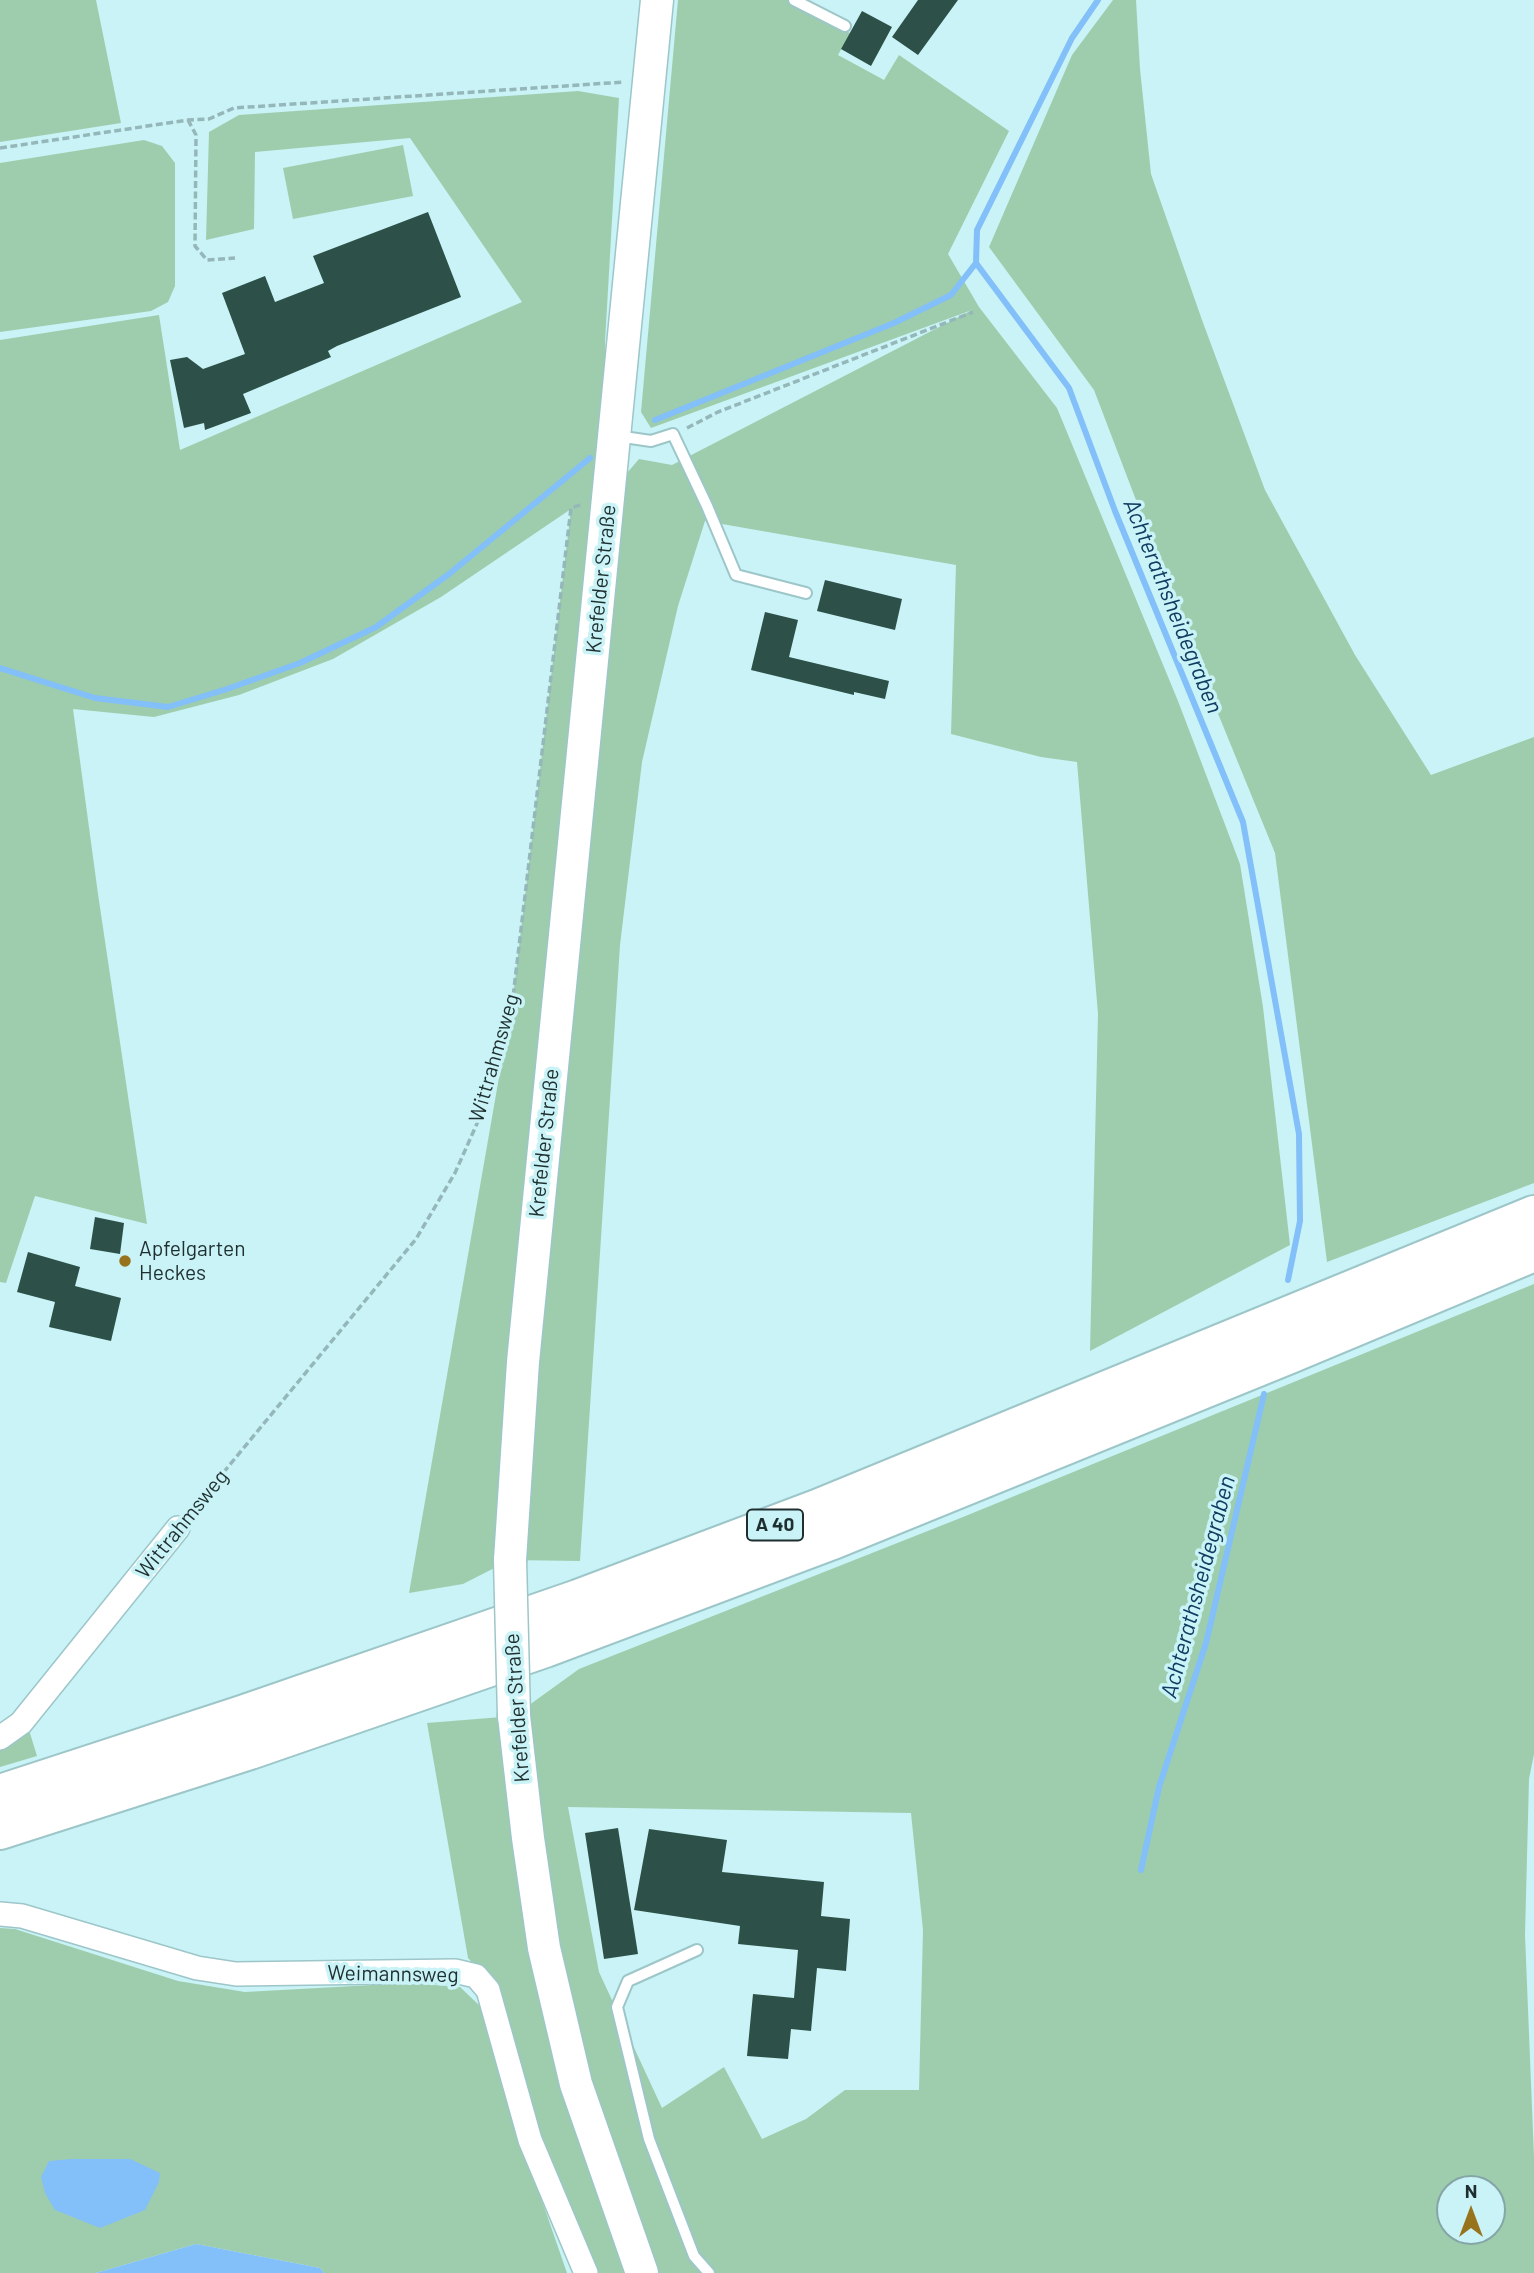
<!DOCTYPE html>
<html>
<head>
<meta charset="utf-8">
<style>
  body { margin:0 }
  #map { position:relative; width:1534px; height:2273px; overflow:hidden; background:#c9f3f6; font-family:Barlow,sans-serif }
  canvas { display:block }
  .north { position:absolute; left:1436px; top:2175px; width:70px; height:70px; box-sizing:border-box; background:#c9f3f6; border:2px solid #85a5a7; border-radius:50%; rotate:0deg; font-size:19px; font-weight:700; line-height:28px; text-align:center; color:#1f2f30 }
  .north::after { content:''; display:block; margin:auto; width:24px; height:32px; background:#98731d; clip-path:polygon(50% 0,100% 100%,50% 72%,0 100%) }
</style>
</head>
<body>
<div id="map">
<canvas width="1534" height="2273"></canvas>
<div class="north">N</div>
</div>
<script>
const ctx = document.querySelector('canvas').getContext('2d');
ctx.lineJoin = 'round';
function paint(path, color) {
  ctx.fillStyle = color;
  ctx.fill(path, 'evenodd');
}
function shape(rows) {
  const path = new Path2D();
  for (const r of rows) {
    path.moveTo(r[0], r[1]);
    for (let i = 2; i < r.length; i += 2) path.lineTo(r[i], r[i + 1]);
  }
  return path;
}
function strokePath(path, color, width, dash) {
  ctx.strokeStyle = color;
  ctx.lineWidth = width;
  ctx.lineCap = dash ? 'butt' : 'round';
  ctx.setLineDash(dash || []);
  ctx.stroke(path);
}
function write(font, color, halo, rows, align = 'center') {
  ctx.font = font + ' Barlow,sans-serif';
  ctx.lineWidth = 7;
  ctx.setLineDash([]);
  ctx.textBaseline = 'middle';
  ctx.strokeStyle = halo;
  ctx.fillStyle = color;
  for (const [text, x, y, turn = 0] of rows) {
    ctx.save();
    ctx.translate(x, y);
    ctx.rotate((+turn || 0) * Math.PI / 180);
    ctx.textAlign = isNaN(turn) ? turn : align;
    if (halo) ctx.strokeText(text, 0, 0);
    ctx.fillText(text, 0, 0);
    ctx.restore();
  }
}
paint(shape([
  [0,0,96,0,121,123,0,142],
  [678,0,787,0,850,33,838,55,884,80,899,55,1009,131,948,254,979,307,1057,408,1178,701,1240,864,1263,1007,1290,1245,1090,1351,1098,1014,1077,762,1041,757,951,734,956,565,705,521,678,606,642,762,620,945,580,1561,510,1560,463,1584,409,1593,513,997,571,509,441,597,333,659,239,695,154,717,73,709,98,894,147,1224,35,1196,6,1283,0,1282,0,340,159,315,180,450,522,302,410,138,255,152,254,229,206,240,209,132,239,115,578,91,619,98,605,342,609,494,639,459,672,465,972,310,651,428,641,412],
  [1113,0,1136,0,1140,69,1151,174,1202,320,1265,490,1355,655,1431,775,1534,737,1534,1183,1327,1262,1275,853,1210,694,1094,390,989,247,1072,55],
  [144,140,162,146,175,163,175,286,168,302,151,311,0,332,0,163],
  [403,145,413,196,293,219,283,168],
  [1534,1284,1534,1754,1529,1779,1525,1935,1534,2157,1534,2273,596,2273,533,2125,499,1992,468,1958,427,1723,514,1716,579,1669,963,1517],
  [568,1807,911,1813,923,1930,919,2090,845,2090,806,2119,762,2139,724,2067,662,2108,599,1972],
  [1450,2189,1492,2189,1492,2231,1450,2231],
  [29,1730,37,1756,0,1767,0,1747,15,1742],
  [0,1928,15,1929,178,1981,245,1992,409,1983,460,1987,481,2007,515,2123,567,2273,324,2273,320,2268,196,2244,96,2273,0,2273]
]), '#9ecdad');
paint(shape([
  [71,2159,130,2159,160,2173,159,2182,145,2210,100,2228,55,2210,45,2193,41,2177,49,2161],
  [196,2244,320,2268,324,2273,96,2273]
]), '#83bff8');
strokePath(shape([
  [1098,0,1072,38,977,230,976,263,1069,388,1115,511,1243,822,1299,1134,1300,1221,1288,1280],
  [655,420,894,323,951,295,976,263],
  [0,668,95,698,168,707,227,689,300,663,376,627,449,574,590,458],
  [1141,1870,1159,1787,1206,1643,1264,1394]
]), '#83bff8', 6);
paint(shape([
  [918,0,958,0,918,55,892,37],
  [862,11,892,27,871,66,841,49],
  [428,212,461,297,337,346,328,351,331,357,243,394,251,413,205,430,204,423,184,428,170,360,187,357,203,369,245,354,222,293,265,276,275,302,324,283,313,256],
  [825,580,902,599,895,630,817,611],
  [765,612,798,620,789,657,889,681,885,699,854,692,854,695,751,670],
  [95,1217,124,1223,120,1254,90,1249],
  [28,1252,80,1267,75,1286,121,1298,111,1341,49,1327,55,1302,17,1292],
  [618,1828,638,1954,604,1959,585,1833],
  [649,1829,727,1840,722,1872,824,1882,821,1916,850,1919,846,1971,817,1968,811,2031,791,2029,788,2059,747,2056,753,1994,794,1998,798,1950,738,1944,740,1926,634,1910]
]), '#2d5149');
const service = shape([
  [794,0,845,26],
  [617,436,651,441,673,434,707,506,736,575,806,593],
  [697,1950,628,1981,617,2007,649,2139,694,2256,709,2273]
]);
const minor = shape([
  [0,1738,21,1723,178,1528],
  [0,1914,22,1916,197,1968,236,1974,455,1971,476,1976,488,1990,530,2140,586,2273]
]);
const secondary = shape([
  [510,1560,523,1362,657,0],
  [514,1716,528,1838,544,1948,576,2084,642,2273]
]);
const motorway = shape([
  [0,1794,242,1715,578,1599,817,1509,1534,1215],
  [0,1830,250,1750,545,1648,835,1539,1290,1354,1534,1252]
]);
strokePath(service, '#9dc6c9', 14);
strokePath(minor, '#9dc6c9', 26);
strokePath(secondary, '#9dc6c9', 35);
strokePath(motorway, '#9dc6c9', 42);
strokePath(shape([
  [188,120,196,135,195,246,207,260,235,258],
  [0,148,188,120,209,119,234,108,624,82],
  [687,428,718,412,973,312],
  [190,1513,416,1239,455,1173,487,1101,513,997,571,508,583,504]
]), '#95b7b9', 3.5, [7, 3.5]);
strokePath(service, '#fff', 10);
strokePath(minor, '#fff', 23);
strokePath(secondary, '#fff', 32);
strokePath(motorway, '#fff', 38);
const secondaryBridge = shape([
  [510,1560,514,1716]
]);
strokePath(secondaryBridge, '#9dc6c9', 35, []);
strokePath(secondaryBridge, '#fff', 32);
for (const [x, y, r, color] of [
  [125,1261,7,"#98731d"]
]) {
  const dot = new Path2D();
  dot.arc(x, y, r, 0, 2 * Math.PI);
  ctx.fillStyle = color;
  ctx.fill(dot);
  strokePath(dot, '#c9f3f6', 2.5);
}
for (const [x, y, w] of [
  [775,1525,56]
]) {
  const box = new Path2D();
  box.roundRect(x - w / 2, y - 15.5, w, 31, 5);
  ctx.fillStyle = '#c9f3f6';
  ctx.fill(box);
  strokePath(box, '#1f2f30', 2);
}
write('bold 19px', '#1f2f30', null, [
  ["A 40",775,1525]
]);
write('21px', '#1f2f30', '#c9f3f6', [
  ["Krefelder Straße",601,579,-84],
  ["Wittrahmsweg",494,1058,-74],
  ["Krefelder Straße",544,1143,-84],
  ["Wittrahmsweg",182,1524,-51],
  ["Krefelder Straße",517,1708,-94],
  ["Weimannsweg",393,1974,1]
]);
write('21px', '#1f2f30', '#c9f3f6', [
  ["Apfelgarten",139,1249],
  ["Heckes",139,1273]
], 'left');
write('italic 23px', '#103c61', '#c9f3f6', [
  ["Achterathsheidegraben",1173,606,68],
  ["Achterathsheidegraben",1198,1587,-75]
]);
</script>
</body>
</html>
